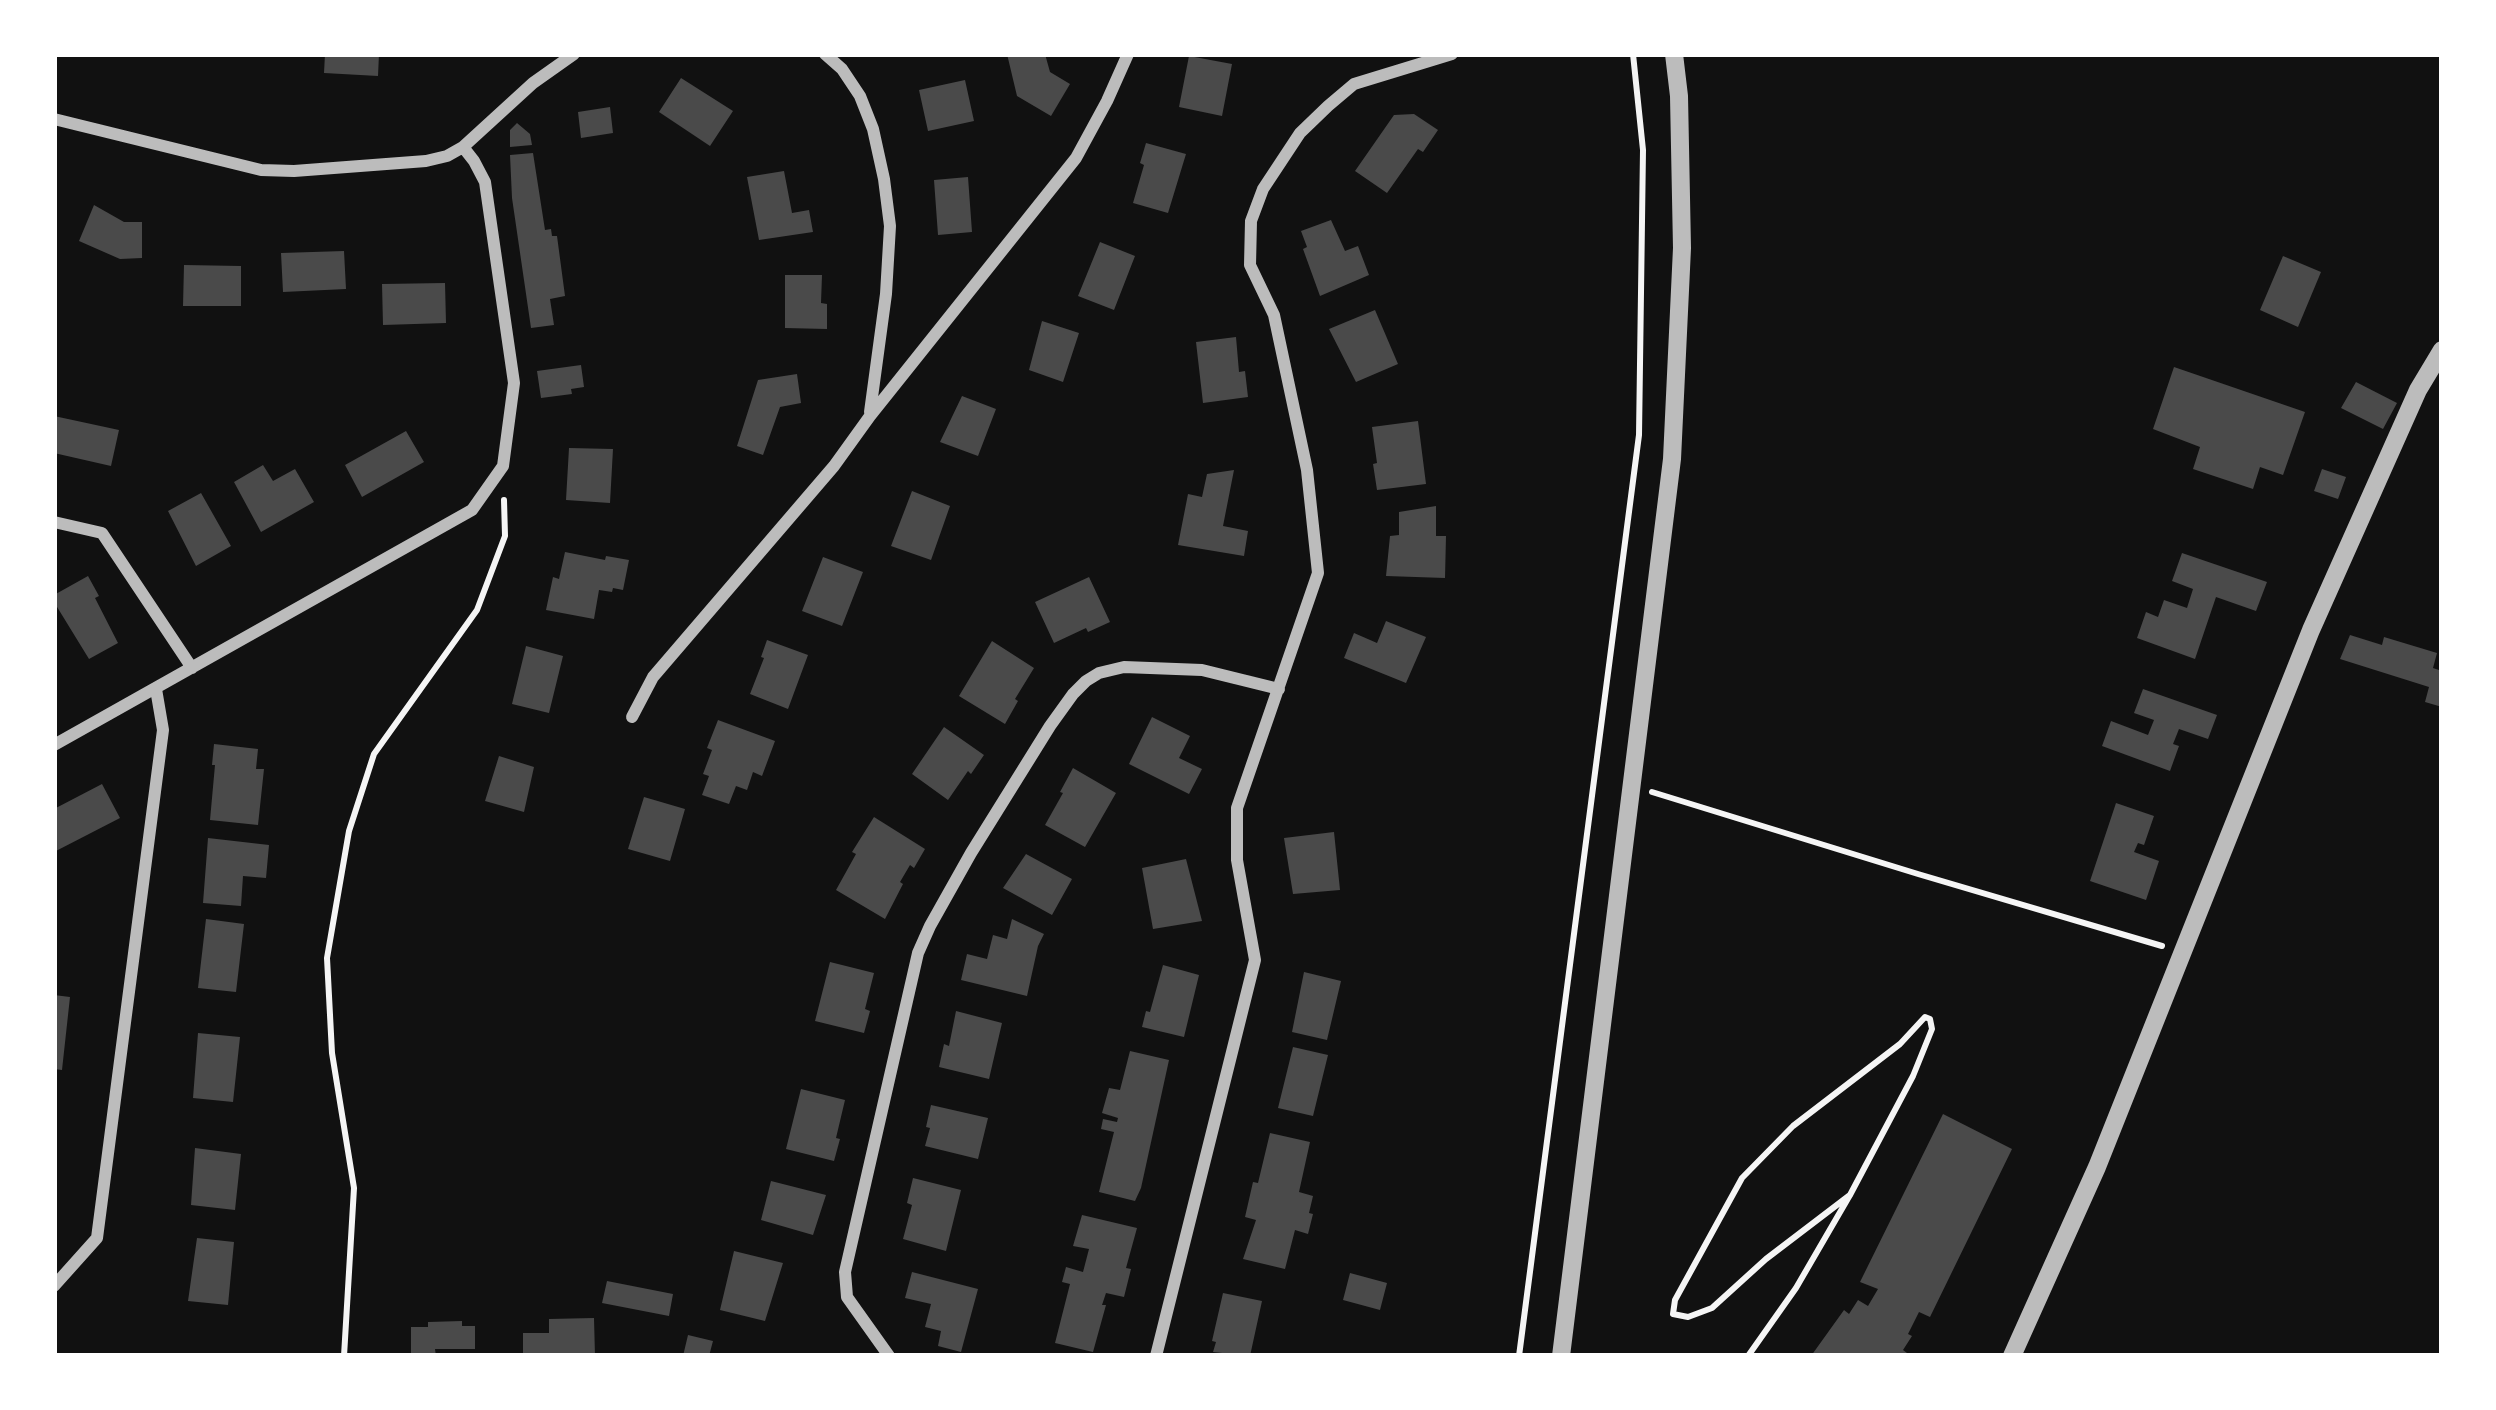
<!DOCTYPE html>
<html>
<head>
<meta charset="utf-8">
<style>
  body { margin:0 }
  #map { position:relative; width:2496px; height:1410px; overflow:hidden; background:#111; font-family:"DM Sans",sans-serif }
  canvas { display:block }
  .frame { position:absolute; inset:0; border:57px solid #fff; pointer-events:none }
</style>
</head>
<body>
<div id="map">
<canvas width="2496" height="1410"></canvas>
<div class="frame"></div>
</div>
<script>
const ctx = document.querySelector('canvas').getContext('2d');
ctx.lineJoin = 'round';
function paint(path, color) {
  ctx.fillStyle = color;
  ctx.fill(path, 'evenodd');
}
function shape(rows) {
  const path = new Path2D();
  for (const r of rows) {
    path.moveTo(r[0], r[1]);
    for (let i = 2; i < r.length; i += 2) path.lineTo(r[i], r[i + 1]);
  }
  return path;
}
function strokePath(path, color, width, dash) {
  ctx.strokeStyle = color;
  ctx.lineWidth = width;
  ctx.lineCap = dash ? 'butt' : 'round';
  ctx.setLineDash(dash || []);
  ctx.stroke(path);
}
paint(shape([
  [325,54,379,54,378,76,324,73],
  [1007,54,1045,54,1050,72,1070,84,1051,116,1017,96],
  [1189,56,1232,64,1222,116,1179,107],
  [681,78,733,111,710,146,659,112],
  [965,80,974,121,928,131,919,90],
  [610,107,613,133,581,138,578,112],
  [1414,114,1438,130,1423,152,1418,149,1387,193,1355,171,1394,115],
  [517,123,530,134,532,145,510,147,510,130],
  [1146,143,1186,154,1168,213,1133,203,1144,165,1140,163],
  [533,153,545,230,551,229,552,236,557,236,565,296,550,299,554,325,531,328,512,198,510,155],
  [784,171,792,213,809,210,813,232,759,240,747,177],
  [968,177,972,232,938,235,934,180],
  [94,205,124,222,142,222,142,258,120,259,79,241],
  [1331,220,1345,251,1358,246,1369,275,1320,296,1303,249,1307,247,1301,231],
  [1100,242,1135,256,1114,310,1078,296],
  [344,251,346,289,283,292,281,253],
  [2283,256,2321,272,2298,327,2260,310],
  [184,265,241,266,241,306,183,306],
  [785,275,822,275,821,303,827,304,827,329,785,328],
  [445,283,446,323,383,325,382,284],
  [1375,310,1398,364,1356,382,1329,329],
  [1042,321,1079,333,1063,382,1029,370],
  [1236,337,1239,372,1245,371,1248,397,1203,403,1196,342],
  [581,365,584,387,571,389,572,394,541,398,537,371],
  [2174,367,2305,412,2283,475,2260,467,2253,489,2193,469,2200,447,2153,429],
  [797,374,801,403,780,407,763,455,737,446,758,380],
  [2356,382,2397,403,2383,429,2341,408],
  [962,396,996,409,978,456,940,442],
  [54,416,119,430,111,466,54,453],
  [1418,421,1426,484,1377,490,1373,464,1377,463,1372,427],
  [406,431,424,462,362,497,345,465],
  [569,448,613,449,610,503,566,500],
  [263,465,273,481,295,469,314,502,261,532,234,482],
  [2322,469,2346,477,2338,499,2314,491],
  [1234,470,1223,526,1248,531,1244,556,1178,545,1188,494,1202,497,1207,474],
  [912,491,950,506,931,560,891,546],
  [201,493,231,546,196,566,168,511],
  [1436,506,1436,536,1446,536,1445,578,1386,576,1390,536,1399,535,1399,512],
  [565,552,605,560,606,556,629,560,623,590,613,588,612,592,599,590,594,619,546,610,553,577,559,579],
  [2182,553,2267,582,2256,611,2216,597,2195,659,2137,638,2146,612,2158,617,2164,600,2187,608,2193,589,2172,581],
  [823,557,863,572,842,626,802,611],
  [88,576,99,596,95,598,118,643,89,659,54,602,54,595],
  [1089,577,1110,622,1088,632,1086,628,1054,643,1035,602],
  [1386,621,1426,637,1406,683,1344,658,1354,633,1377,643],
  [2350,635,2382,645,2384,637,2437,653,2433,668,2442,671,2442,707,2425,702,2429,687,2340,659],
  [767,640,808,655,788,709,750,694,764,658,761,657],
  [992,641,1034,668,1015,699,1018,701,1005,724,959,696],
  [526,646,563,656,549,713,512,704],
  [2143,689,2217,715,2208,739,2179,729,2173,744,2179,746,2170,771,2102,746,2111,721,2148,735,2154,720,2134,713],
  [1152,717,1190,736,1179,758,1202,769,1189,794,1129,764],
  [718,720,775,741,762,776,753,772,747,790,736,786,729,804,702,795,709,776,703,774,712,750,707,748],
  [944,727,984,755,971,774,968,771,948,800,912,774],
  [214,744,258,749,256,769,264,769,258,825,210,820,215,765,212,765],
  [499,756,534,767,524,812,485,801],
  [1073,768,1116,793,1085,847,1045,825,1063,793,1060,792],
  [102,784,120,818,54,852,54,809],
  [644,797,685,809,670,861,628,849],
  [2116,803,2154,816,2144,845,2138,843,2134,852,2159,861,2146,900,2090,881],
  [874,817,925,849,914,868,910,865,900,882,903,884,885,919,836,890,856,854,852,852],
  [1334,832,1340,890,1293,894,1284,838],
  [208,838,269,845,266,878,243,876,241,906,203,903],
  [1026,854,1072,879,1052,915,1003,888],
  [1186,859,1202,921,1153,929,1142,868],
  [206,919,244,924,236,992,198,988],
  [1012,919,1044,934,1038,946,1027,996,961,980,967,954,987,959,993,935,1007,939],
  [830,962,874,973,865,1009,870,1011,864,1033,815,1021],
  [1163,965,1199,975,1184,1037,1142,1027,1146,1011,1150,1012],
  [1304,972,1341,981,1327,1040,1292,1032],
  [54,995,70,997,62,1070,54,1069],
  [956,1011,1002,1023,989,1079,939,1067,944,1044,949,1046],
  [198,1033,240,1037,233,1102,193,1098],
  [1293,1047,1328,1055,1313,1116,1278,1108],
  [1130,1051,1169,1060,1141,1188,1135,1201,1099,1192,1114,1132,1101,1129,1103,1119,1117,1122,1118,1118,1102,1113,1109,1088,1120,1090],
  [801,1089,845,1100,836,1138,840,1139,834,1161,786,1149],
  [931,1105,988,1118,978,1159,925,1146,930,1128,926,1127],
  [1943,1114,2012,1149,1930,1317,1919,1312,1908,1334,1912,1336,1903,1350,1911,1356,1811,1356,1844,1310,1849,1314,1858,1300,1868,1306,1878,1289,1860,1282],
  [1270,1133,1310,1142,1299,1192,1313,1196,1309,1213,1313,1214,1308,1234,1295,1230,1285,1269,1243,1259,1256,1220,1245,1217,1253,1182,1258,1183],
  [195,1148,241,1154,235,1210,191,1205],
  [913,1178,961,1190,946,1251,903,1239,912,1205,907,1203],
  [771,1181,826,1195,813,1235,761,1220],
  [1082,1215,1137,1228,1126,1268,1131,1269,1124,1297,1106,1293,1102,1305,1106,1305,1093,1352,1055,1343,1070,1284,1062,1282,1066,1267,1083,1272,1089,1249,1073,1246],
  [197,1238,234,1242,228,1305,188,1301],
  [734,1251,783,1263,765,1321,720,1310],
  [912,1272,978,1289,961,1352,938,1346,941,1331,925,1327,931,1304,905,1298],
  [1350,1273,1387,1283,1380,1310,1343,1300],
  [607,1281,673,1294,669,1316,602,1303],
  [1223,1293,1262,1301,1250,1356,1213,1352,1216,1342,1212,1341],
  [594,1318,595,1356,523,1356,523,1333,549,1333,549,1319],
  [462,1321,462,1326,475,1326,475,1349,435,1349,436,1356,411,1356,411,1327,428,1327,428,1322],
  [688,1335,713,1341,709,1356,683,1356]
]), '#4a4a4a');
strokePath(shape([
  [1652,792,1918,874,2162,946],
  [344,1356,354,1188,332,1053,327,958,349,831,374,754,477,610,505,536,504,500],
  [1519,1356,1639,435,1643,150,1633,54],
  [1748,1356,1796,1288,1850,1195,1913,1076,1932,1029,1930,1019,1925,1017,1900,1044,1793,1126,1742,1178,1675,1300,1673,1314,1688,1317,1712,1308,1766,1259,1850,1195]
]), '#f5f5f5', 6);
strokePath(shape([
  [825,54,842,69,860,96,873,129,884,179,890,226,886,294,870,412],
  [54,119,261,170,294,171,426,161,447,156,463,147,533,83,574,54],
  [54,522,102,533,192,668],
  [632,717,653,677,834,466,870,416,1076,158,1107,101,1128,54],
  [54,745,472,510,503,466,514,383,485,182,474,161,463,147],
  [54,1286,97,1238,163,730,156,689],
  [889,1356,847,1297,845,1272,918,953,930,926,971,853,1050,726,1073,694,1086,681,1099,673,1124,667,1202,670,1279,689],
  [1156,1356,1255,960,1237,860,1237,808,1318,573,1307,470,1274,315,1250,265,1251,221,1263,189,1300,133,1328,106,1354,84,1452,54]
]), '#bcbcbc', 12);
strokePath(shape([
  [1561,1356,1672,459,1682,248,1679,96,1674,54],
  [2012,1356,2097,1167,2311,630,2418,390,2442,350]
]), '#bcbcbc', 18);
</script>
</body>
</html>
